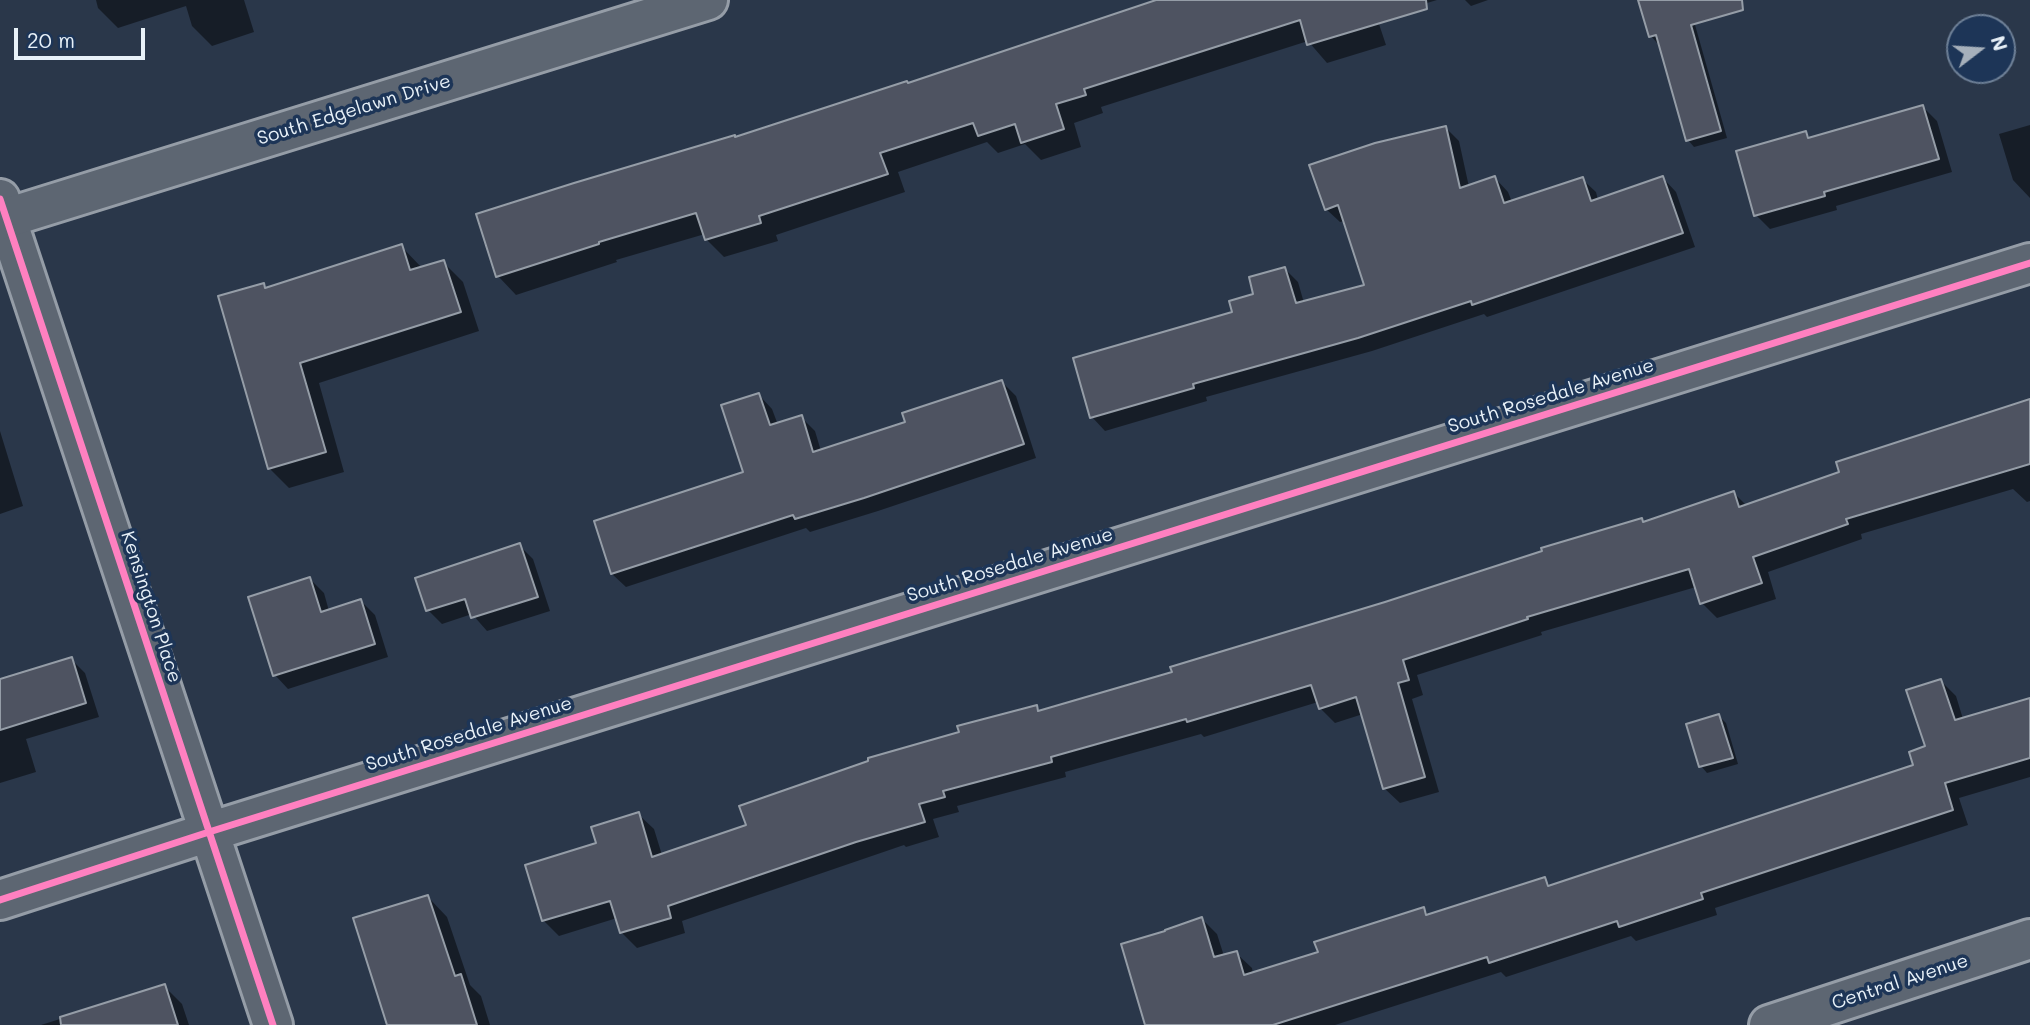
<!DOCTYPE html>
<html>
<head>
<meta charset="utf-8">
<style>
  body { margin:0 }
  #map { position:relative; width:2030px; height:1025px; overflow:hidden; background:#2a374a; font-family:Mali,sans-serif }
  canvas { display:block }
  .north { position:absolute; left:1946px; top:14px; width:70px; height:70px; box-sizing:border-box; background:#1d3557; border:2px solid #6e8097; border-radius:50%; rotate:73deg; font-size:19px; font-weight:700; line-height:28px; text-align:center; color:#e8f1f8 }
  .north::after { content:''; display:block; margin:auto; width:24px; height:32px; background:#a6b0bb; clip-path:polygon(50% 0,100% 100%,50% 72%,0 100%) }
  .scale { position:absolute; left:14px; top:28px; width:131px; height:32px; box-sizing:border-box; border:4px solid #e8f1f8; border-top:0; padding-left:9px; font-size:21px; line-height:24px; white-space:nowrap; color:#e8f1f8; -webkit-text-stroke:5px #1d3557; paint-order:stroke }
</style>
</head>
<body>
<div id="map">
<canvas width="2030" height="1025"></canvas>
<div class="north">N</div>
<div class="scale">20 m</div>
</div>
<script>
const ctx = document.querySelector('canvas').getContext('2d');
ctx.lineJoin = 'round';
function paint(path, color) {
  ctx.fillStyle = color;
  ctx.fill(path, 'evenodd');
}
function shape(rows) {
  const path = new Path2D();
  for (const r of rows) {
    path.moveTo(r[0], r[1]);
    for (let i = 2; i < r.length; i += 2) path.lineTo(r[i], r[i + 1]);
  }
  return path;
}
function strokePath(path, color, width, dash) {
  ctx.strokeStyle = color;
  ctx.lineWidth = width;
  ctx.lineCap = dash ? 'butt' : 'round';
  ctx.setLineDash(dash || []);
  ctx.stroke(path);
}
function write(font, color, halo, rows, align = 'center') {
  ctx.font = font + ' Mali,sans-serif';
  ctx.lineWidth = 7;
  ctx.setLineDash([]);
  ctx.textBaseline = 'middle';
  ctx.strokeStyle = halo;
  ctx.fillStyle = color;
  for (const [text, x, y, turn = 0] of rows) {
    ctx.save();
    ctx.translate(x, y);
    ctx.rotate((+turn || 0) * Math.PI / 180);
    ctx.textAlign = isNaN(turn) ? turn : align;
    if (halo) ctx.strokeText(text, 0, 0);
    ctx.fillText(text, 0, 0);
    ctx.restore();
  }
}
paint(shape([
  [96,0,244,0,254,32,212,46,192,26,186,6,118,28,98,8],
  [1164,0,1437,0,1377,18,1386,45,1327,63,1308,41,1101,107,1103,113,1074,123,1081,147,1041,160,1025,144,998,153,987,142,898,172,905,192,776,235,778,241,724,257,706,239,705,234,616,260,617,262,516,295,498,276,734,137,909,85],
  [1465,0,1488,0,1471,6],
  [1639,0,1688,0,1727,138,1694,147,1688,140,1659,42,1657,43,1651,36],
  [1923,107,1937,121,1952,172,1836,206,1837,210,1770,229,1756,215,1805,133,1812,139],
  [2030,125,2030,198,2013,180,1999,134],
  [1446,128,1459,141,1469,187,1495,178,1508,192,1512,202,1582,179,1596,192,1598,200,1663,178,1676,192,1695,247,1487,317,1484,314,1372,351,1206,397,1207,401,1105,431,1092,417,1234,313,1285,269,1298,282,1304,303,1366,286,1345,221,1340,222,1326,209],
  [401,246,422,268,443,262,463,282,479,331,319,383,344,472,289,488,269,468,263,285,268,289],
  [1002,382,1016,396,1036,458,878,511,810,532,806,528,626,587,612,574,745,473,759,395,772,409,778,425,801,417,815,431,821,451,908,423],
  [2030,404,2030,501,2027,502,2013,489,1861,534,1862,539,1768,572,1776,599,1717,618,1702,603,1696,587,1541,632,1542,635,1417,675,1423,695,1412,699,1439,792,1400,803,1384,788,1363,714,1335,723,1320,708,1318,702,1204,737,1201,734,1065,772,1066,777,957,806,959,812,933,819,939,837,906,847,904,845,682,921,685,933,637,948,621,932,617,918,559,936,544,921,598,845,638,814,654,829,662,855,748,826,961,733,1036,707,1041,712,1174,673,1641,520,1645,523,1734,493,1747,506],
  [0,431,23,506,0,514],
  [519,545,533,559,550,611,487,631,472,614,442,624,428,610],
  [310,579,324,593,329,611,361,601,375,615,388,657,288,689,275,675],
  [71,659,85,673,99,717,26,739,36,772,0,783,0,681],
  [1941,681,1956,696,1963,719,2030,700,2030,777,1959,798,1968,825,1715,908,1717,915,1636,941,1631,936,1506,977,1501,972,1335,1025,1146,1025,1202,919,1217,934,1224,956,1236,953,1252,968,1253,974,1320,953,1423,909,1429,915,1544,879,1552,887,1915,766,1927,747],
  [1719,716,1726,723,1738,764,1707,773,1701,766],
  [428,897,447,917,470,985,481,996,490,1025,388,1025],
  [164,986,182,1004,189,1025,41,1025]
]), '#0007');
const building = shape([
  [1156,0,1426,0,1427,9,1307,45,1300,20,1084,89,1086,95,1056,104,1064,129,1021,143,1015,124,978,136,973,123,880,153,888,174,759,216,761,223,705,240,696,213,599,242,599,244,496,277,476,214,574,183,735,135,735,137,907,81,908,83,1156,0],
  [1638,0,1742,0,1743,10,1691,25,1721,131,1686,141,1656,35,1649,37,1638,0],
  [1923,105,1939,159,1824,192,1825,196,1754,216,1736,151,1806,131,1808,138,1923,105],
  [1446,126,1460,188,1495,176,1504,203,1583,177,1591,201,1663,176,1683,233,1472,305,1471,301,1358,338,1193,384,1194,388,1090,418,1073,358,1232,312,1229,301,1253,294,1249,277,1285,267,1296,303,1364,285,1338,205,1325,210,1309,165,1375,143,1446,126],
  [402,244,410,270,444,260,461,312,300,363,326,452,268,469,218,296,264,283,265,288,402,244],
  [1002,380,1024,444,864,498,795,519,793,515,611,574,594,521,743,472,721,405,759,393,770,425,802,415,813,452,905,422,902,413,1002,380],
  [2030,399,2030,464,1846,519,1848,524,1753,557,1762,583,1700,604,1689,569,1527,617,1528,619,1403,660,1409,680,1398,683,1425,777,1383,789,1356,697,1319,709,1311,685,1187,722,1186,719,1051,757,1052,762,943,791,945,797,919,804,925,822,856,842,668,906,671,918,620,933,610,901,542,921,525,865,596,843,591,827,639,812,652,857,746,825,739,806,868,761,868,758,959,732,957,726,1037,705,1038,711,1172,672,1170,667,1385,602,1542,551,1541,548,1642,518,1643,522,1734,491,1739,507,1839,472,1836,462,2030,399],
  [520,543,538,597,471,618,465,599,426,611,415,578,520,543],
  [310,577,321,612,361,599,375,644,273,676,248,597,310,577],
  [72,657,86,703,0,730,0,679,72,657],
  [1941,679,1955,720,2030,698,2030,758,1945,783,1953,810,1701,893,1703,899,1619,927,1617,921,1489,963,1487,957,1273,1025,1145,1025,1121,944,1165,931,1165,930,1202,917,1214,957,1237,951,1244,975,1318,952,1314,942,1424,907,1426,915,1545,877,1548,886,1913,765,1909,752,1925,746,1906,690,1941,679],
  [1719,714,1733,758,1699,767,1686,724,1719,714],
  [428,895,455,976,461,974,477,1025,387,1025,353,918,428,895],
  [165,984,178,1025,61,1025,60,1017,165,984]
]);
paint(building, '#4e5361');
strokePath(building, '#959da7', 2);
const street = shape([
  [0,199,273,1025],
  [0,900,209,832,2030,263],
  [1769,1025,2030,939]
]);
const secondary = shape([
  [0,220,708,0]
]);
strokePath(street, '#959da7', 44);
strokePath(secondary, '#959da7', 44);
strokePath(street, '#5d6672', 38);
strokePath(secondary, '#5d6672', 38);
strokePath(shape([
  [0,199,273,1025],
  [0,900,209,832,2030,263]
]), '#ff80c0', 7);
write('19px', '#e8f1f8', '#1d3557', [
  ["South Edgelawn Drive",354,110,-17],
  ["South Rosedale Avenue",1551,396,-17],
  ["South Rosedale Avenue",1010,565,-17],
  ["Kensington Place",151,607,72],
  ["South Rosedale Avenue",469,734,-17],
  ["Central Avenue",1900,982,-18]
]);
</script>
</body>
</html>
